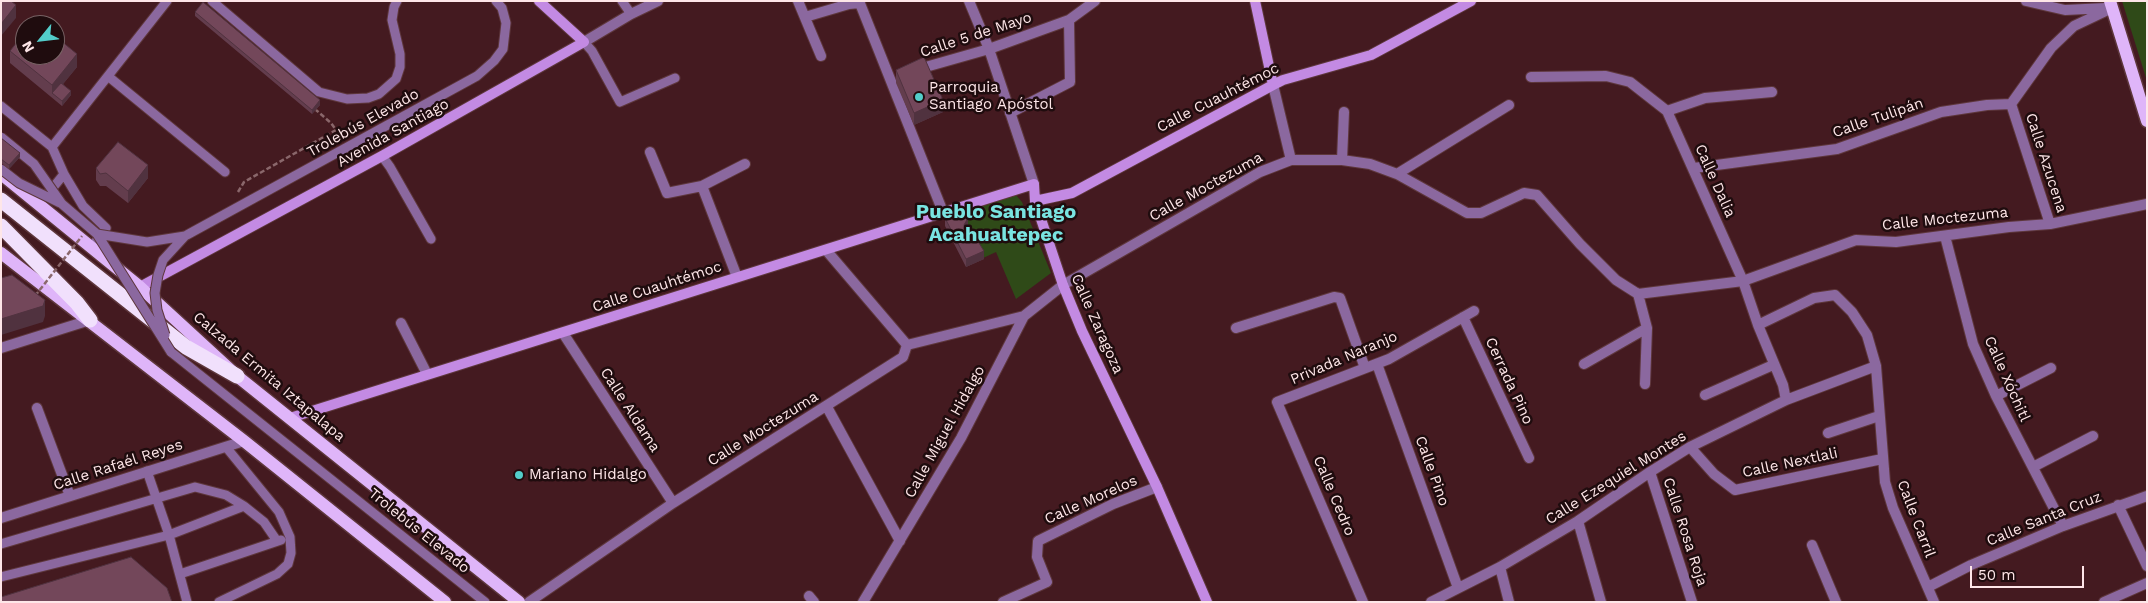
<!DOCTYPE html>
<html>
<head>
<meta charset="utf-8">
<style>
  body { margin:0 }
  #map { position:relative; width:2148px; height:603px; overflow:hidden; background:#441a20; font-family:"Work Sans",sans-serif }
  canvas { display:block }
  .frame { position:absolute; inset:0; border:2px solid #fee6e8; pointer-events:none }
  .north { position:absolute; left:15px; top:15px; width:50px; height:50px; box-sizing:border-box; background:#1f0c0e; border:1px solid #786365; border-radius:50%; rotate:241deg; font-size:14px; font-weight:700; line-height:20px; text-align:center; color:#fee6e8 }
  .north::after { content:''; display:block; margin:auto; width:18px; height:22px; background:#53cdca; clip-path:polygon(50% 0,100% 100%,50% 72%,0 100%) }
  .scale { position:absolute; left:1970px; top:566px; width:114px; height:22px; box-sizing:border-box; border:2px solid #fee6e8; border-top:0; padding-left:6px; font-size:15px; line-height:18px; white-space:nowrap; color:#fee6e8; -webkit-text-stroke:4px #1f0c0e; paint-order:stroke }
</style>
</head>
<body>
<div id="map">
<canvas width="2148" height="603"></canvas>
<div class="frame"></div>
<div class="north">N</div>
<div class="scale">50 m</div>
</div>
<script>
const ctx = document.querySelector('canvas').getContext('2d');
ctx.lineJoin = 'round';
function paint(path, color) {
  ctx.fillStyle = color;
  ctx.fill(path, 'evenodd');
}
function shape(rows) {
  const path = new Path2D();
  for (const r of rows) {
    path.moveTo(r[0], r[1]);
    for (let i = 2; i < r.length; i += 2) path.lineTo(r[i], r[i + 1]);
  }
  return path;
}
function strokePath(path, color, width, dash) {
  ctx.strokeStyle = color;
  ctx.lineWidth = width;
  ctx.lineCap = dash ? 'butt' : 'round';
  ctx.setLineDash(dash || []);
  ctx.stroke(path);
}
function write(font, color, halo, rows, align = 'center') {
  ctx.font = font + ' "Work Sans",sans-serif';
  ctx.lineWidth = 5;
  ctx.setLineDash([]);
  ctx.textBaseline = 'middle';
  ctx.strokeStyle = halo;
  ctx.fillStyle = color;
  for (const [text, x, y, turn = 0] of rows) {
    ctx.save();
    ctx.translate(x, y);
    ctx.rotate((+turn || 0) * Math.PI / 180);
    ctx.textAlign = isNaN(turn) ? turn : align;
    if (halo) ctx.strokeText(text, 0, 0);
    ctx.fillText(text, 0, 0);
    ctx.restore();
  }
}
paint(shape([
  [2122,1,2147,1,2147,81],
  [1015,194,1022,202,1051,273,1016,299,996,252,966,266,945,218,964,210]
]), '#2f4a18');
const lane = shape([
  [212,1,319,92,347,99,368,98,379,94,396,79,400,67,400,54,392,20,394,7,397,1],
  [622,1,631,14],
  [584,42,592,51,620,102,675,78],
  [109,77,225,172],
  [1,106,52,147],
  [382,156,390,167,431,239],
  [64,174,83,206,106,228,91,248],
  [47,195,64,174,52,147,167,1],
  [185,236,477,76,494,61,503,49,506,23,502,8,496,1],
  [171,352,485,602],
  [147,471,169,535,187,602],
  [1,544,195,487,226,495,244,506,264,522,277,541],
  [180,574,281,540],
  [1,577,169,535,244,506],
  [219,602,277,574,288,564,291,553,290,537,279,512,226,447]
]);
const street = shape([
  [798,1,821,56],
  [859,1,943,212],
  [969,1,989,49,1034,184],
  [2026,1,2065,10,2106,8],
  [805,17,849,4,860,3],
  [584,42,631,14,658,1],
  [915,70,989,49,1069,20,1095,1],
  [1531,77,1606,76,1630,82,1667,111,1743,281,1758,325,1783,385,1786,400],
  [1273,85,1291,160],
  [1667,111,1705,98,1772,92],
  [1010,113,1070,82,1069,20],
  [650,152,667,193,702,186,745,164],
  [1342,160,1344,112],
  [1694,168,1837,149,1941,112,1987,105,2011,104],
  [1397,174,1509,105],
  [702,186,737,277],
  [2050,224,2011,104,2051,48,2074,26,2112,8],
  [1945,236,1973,344,1996,396,2063,526],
  [826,250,907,345],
  [1463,317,1529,458],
  [401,323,427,374],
  [1758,325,1814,298,1835,295,1852,312,1867,335,1876,366,1885,482,1893,508,1934,602],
  [1236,328,1334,297,1340,298,1365,368],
  [563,333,673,503],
  [1,348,90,320],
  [1377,364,1458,588],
  [1584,364,1647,328,1638,294],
  [1645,384,1647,328],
  [1705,395,1773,365],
  [1996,396,2051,368],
  [827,407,900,541],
  [37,408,70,496],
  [1828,433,1879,416],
  [1690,447,1714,474,1735,490,1882,459],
  [2033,467,2093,436],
  [1650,472,1692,602],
  [2118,505,2147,566],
  [1,518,244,441],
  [1578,521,1601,602],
  [1812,545,1836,602],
  [1500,567,1509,602],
  [1928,587,1971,565,2063,526,2147,496],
  [809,596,814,602],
  [529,602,673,503,903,357,907,345,1024,316],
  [863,602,961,438,1024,316,1063,285,1260,172,1291,160,1342,160,1370,164,1397,174,1467,213,1481,213,1524,193,1537,195,1580,244,1616,280,1638,294,1743,281,1856,240,1896,242,2009,227,2050,224,2147,204],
  [1003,602,1047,582,1037,557,1038,541,1113,504,1157,487],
  [1363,602,1277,402,1389,359,1474,311],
  [1431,602,1500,567,1578,521,1650,472,1690,447,1786,400,1876,366],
  [2104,602,2147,583]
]);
const secondary = shape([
  [1255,1,1273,85],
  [1035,201,1072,193,1273,85,1283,80,1371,55,1471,1],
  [140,287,382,156,584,42,539,1],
  [290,418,1034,184,1035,201,1063,285,1082,331,1157,487,1207,602]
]);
const primary = shape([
  [2110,1,2147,121],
  [5,177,140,287,237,376,519,602],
  [1,253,244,441,445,602]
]);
const highway = shape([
  [1,200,186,347,237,376],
  [1,226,77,303,90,320]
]);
strokePath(lane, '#5e373c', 11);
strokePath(street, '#5e373c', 12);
strokePath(secondary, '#5e373c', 12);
strokePath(primary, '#5e373c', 15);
strokePath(highway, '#5e373c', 18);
strokePath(shape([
  [238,192,244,182,336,130,331,123,316,110]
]), '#8a676b', 2.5, [5, 2.5]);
strokePath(lane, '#8b689f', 9);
strokePath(street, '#8b689f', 10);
strokePath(secondary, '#c38ae3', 10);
strokePath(primary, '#dfb5f9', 12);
strokePath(highway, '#f1e0fc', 15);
const laneBridge = shape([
  [1,137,34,164,62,204,97,234,171,352],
  [1,169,19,183,60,203],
  [97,234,147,242,185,236],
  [165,335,157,310,155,293,158,275,163,260,185,236]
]);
strokePath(laneBridge, '#5e373c', 11, []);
strokePath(shape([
  [35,296,82,236]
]), '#8a676b', 2.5, [5, 2.5]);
strokePath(laneBridge, '#8b689f', 9);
paint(shape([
  [195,12,320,105,312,114,195,16],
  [10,51,77,67,63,84,71,95,62,106,10,63],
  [896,70,943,112,914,125,896,83],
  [1,138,20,157,9,169,1,163],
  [96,168,148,178,128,203,106,186,100,186,96,180],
  [945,218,968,227,974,241,984,259,966,267,945,226]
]), '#633d4d');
paint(shape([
  [16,5,16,18,1,36,1,24],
  [77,54,77,67,54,95,52,93,52,85],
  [71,91,71,95,62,106,62,101],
  [320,100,320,105,312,114,312,110],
  [943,100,943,112,914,125,914,113],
  [20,153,20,157,9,169,9,165],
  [148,165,148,178,128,203,128,191],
  [968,218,968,226,964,234,964,225],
  [984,251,984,259,966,267,966,259],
  [45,300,45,316,43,322,1,335,1,319]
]), '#50323f');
const building = shape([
  [1,1,11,1,16,5,1,24,1,1],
  [203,2,320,100,312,110,195,12,203,2],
  [35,20,42,25,31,25,35,20],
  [25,32,25,55,55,55,55,36,77,54,52,85,10,51,25,32],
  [924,57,943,100,914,113,896,70,924,57],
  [61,83,71,91,62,101,52,93,61,83],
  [1,138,20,153,9,165,1,159,1,138],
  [118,142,148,165,128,191,106,173,100,174,96,168,118,142],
  [964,209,968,218,964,225,965,228,969,226,974,236,971,238,972,240,979,243,984,251,966,259,945,218,964,209],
  [12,275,45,300,43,306,1,319,1,278,12,275],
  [131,557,167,588,172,602,1,602,1,597,131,557]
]);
paint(building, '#73475a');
strokePath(building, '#50323f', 1);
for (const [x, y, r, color] of [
  [919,97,5,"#53cdca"],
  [519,475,5,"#53cdca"]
]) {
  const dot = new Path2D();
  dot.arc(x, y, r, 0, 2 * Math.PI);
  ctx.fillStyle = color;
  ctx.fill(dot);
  strokePath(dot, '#1f0c0e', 2);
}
write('15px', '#fee6e8', '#1f0c0e', [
  ["Calle 5 de Mayo",976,35,-18],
  ["Calle Cuauhtémoc",1218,98,-27],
  ["Calle Tulipán",1878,118,-19],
  ["Trolebús Elevado",363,123,-29],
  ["Avenida Santiago",393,133,-29],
  ["Calle Azucena",2046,163,72],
  ["Calle Dalia",1715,181,66],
  ["Calle Moctezuma",1206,187,-29],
  ["Calle Moctezuma",1945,219,-6],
  ["Calle Cuauhtémoc",657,287,-18],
  ["Calle Zaragoza",1097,324,66],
  ["Privada Naranjo",1344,358,-23],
  ["Calzada Ermita Iztapalapa",269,377,40],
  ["Calle Xóchitl",2007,379,66],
  ["Cerrada Pino",1509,381,65],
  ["Calle Aldama",630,410,57],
  ["Calle Moctezuma",763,429,-32],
  ["Calle Miguel Hidalgo",945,432,-61],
  ["Calle Nextlali",1790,463,-12],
  ["Calle Rafaél Reyes",118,465,-18],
  ["Calle Pino",1432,471,70],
  ["Calle Ezequiel Montes",1616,478,-32],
  ["Calle Cedro",1334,496,67],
  ["Calle Morelos",1091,500,-24],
  ["Calle Carril",1916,519,69],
  ["Calle Santa Cruz",2044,519,-22],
  ["Trolebús Elevado",419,531,39],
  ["Calle Rosa Roja",1685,532,72]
]);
write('15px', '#fee6e8', '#1f0c0e', [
  ["Parroquia",929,88],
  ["Santiago Apóstol",929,105],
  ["Mariano Hidalgo",529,475]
], 'left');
write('bold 20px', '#79e4e1', '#1f0c0e', [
  ["Pueblo Santiago",996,212],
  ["Acahualtepec",996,235]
]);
</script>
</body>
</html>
